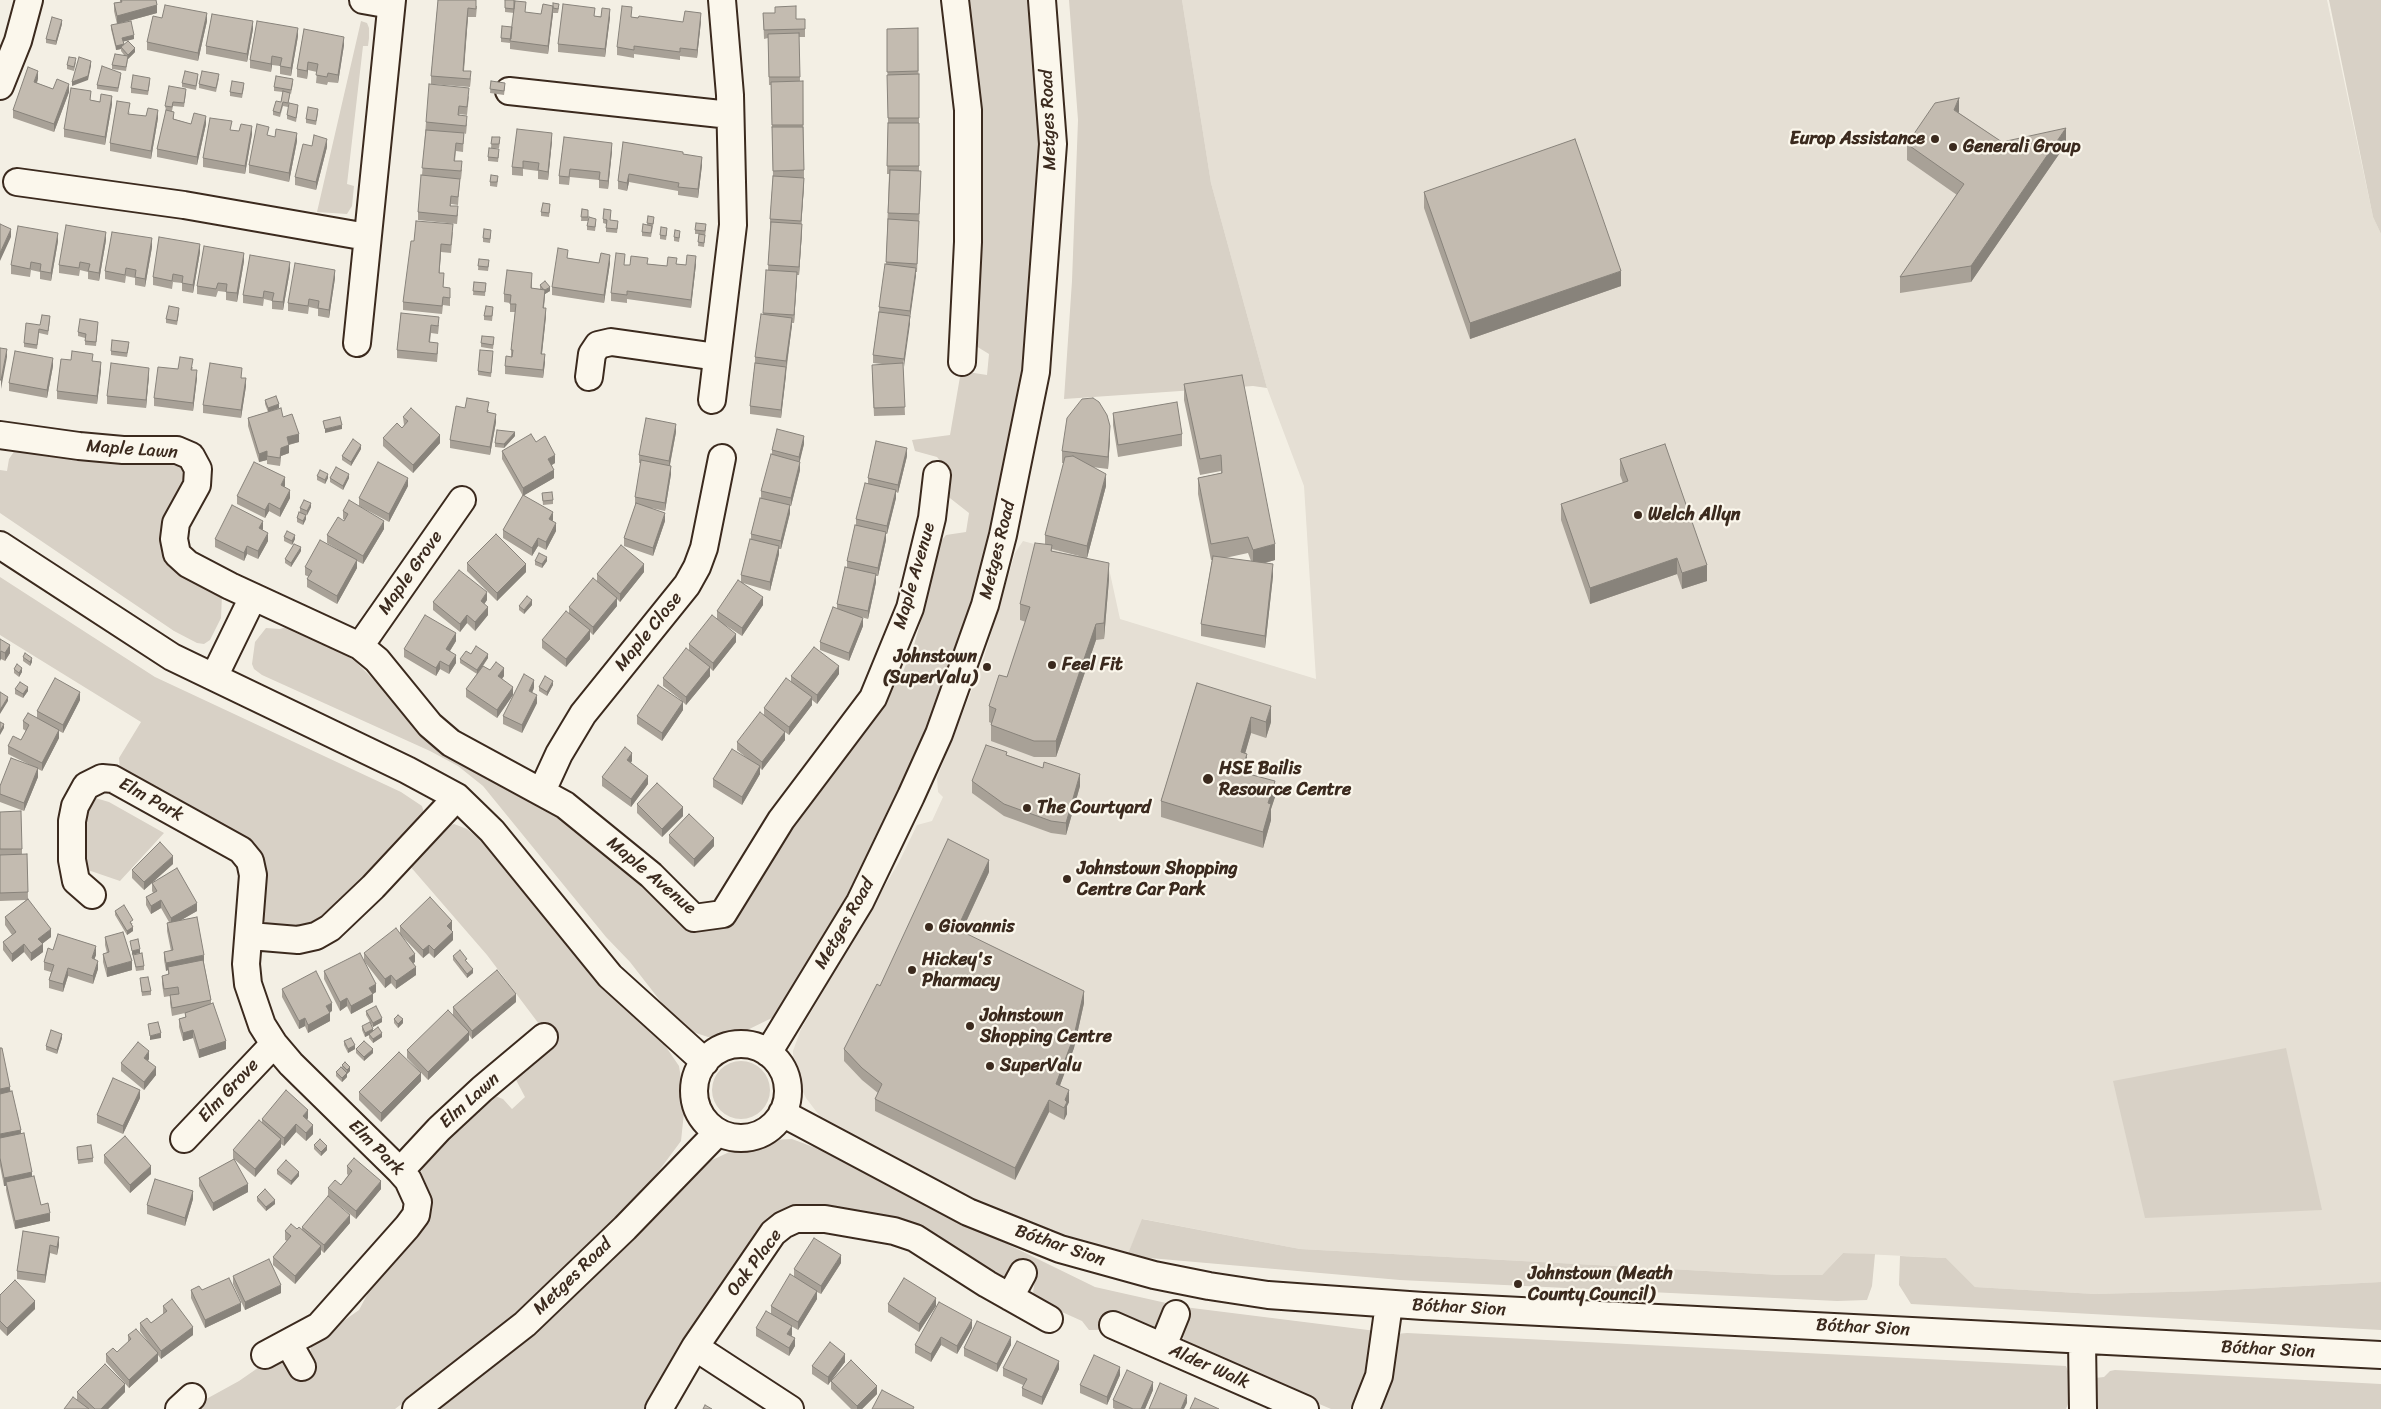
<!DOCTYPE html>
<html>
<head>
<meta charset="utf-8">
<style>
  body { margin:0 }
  canvas { display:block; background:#f3efe4 }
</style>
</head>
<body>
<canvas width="2381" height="1409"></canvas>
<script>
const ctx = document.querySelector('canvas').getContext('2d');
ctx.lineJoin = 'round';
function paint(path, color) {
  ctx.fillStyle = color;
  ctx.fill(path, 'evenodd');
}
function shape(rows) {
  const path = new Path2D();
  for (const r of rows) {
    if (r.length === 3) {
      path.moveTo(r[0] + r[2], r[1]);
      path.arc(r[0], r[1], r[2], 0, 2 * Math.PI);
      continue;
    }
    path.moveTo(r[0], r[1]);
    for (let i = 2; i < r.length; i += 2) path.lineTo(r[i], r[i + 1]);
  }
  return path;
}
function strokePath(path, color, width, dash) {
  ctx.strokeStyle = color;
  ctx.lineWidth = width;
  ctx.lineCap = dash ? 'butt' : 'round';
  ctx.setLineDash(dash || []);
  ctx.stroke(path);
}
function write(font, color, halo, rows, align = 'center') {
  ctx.font = font + ' Sriracha,sans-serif';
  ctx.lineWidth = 4.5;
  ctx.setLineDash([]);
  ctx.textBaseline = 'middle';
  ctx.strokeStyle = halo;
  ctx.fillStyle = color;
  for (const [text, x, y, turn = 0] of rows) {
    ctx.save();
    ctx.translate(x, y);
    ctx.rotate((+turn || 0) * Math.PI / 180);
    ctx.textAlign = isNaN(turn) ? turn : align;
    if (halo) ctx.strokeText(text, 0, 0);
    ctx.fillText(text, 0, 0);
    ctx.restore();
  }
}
paint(shape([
  [1182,0,2327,0,2373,217,2381,234,2381,1282,2206,1291,2095,1294,1975,1287,1946,1258,1843,1253,1822,1275,1780,1275,1300,1249,1143,1219,1127,1256,1051,1231,986,1206,901,1165,847,1136,822,1119,806,1098,794,1074,793,1051,801,1029,899,862,917,825,932,821,943,797,938,792,937,778,982,664,1015,553,1023,541,1108,564,1120,619,1316,679,1304,486,1267,388,1211,183]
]), '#e5dfd4');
paint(shape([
  [966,0,1034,0,1042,111,1032,324,996,528,947,690,870,865,780,1014,737,1035,708,1037,687,1030,672,1016,630,962,606,937,483,786,458,766,430,751,262,675,254,669,252,664,255,642,266,628,280,629,290,626,314,636,345,654,357,663,400,706,573,824,654,891,670,915,681,922,702,928,798,810,900,679,914,645,928,596,938,545,946,535,966,532,969,513,946,495,945,467,937,457,915,451,912,440,950,435,961,371,987,375,989,354,976,346],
  [1069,0,1182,0,1211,183,1267,388,1253,386,1064,399,1072,281,1078,120],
  [2329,0,2381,0,2381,234,2373,217],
  [361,21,367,23,369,28,369,38,368,46,363,46,347,184,354,186,352,206,347,214,317,212],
  [24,446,171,462,182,466,187,473,166,538,222,595,221,618,210,640,204,644,197,643,174,631,0,513,0,470,7,471,9,459,15,450],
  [0,577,155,677,401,792,422,806,424,813,423,818,409,836,313,927,268,927,260,913,261,875,120,770,119,758,141,722,0,635],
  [92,797,109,802,164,833,120,881,88,870,83,859,84,818],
  [454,824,467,829,484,843,601,982,662,1041,679,1066,685,1103,681,1141,655,1176,608,1229,508,1323,395,1409,196,1409,199,1403,239,1381,265,1363,310,1356,311,1346,315,1341,359,1310,374,1282,424,1226,431,1214,432,1198,421,1172,426,1158,443,1145,486,1099,495,1096,503,1099,512,1109,525,1097,515,1078,545,1032,487,955,409,865,442,829],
  [2286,1048,2322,1210,2145,1218,2113,1081],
  [741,1090,29],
  [792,1139,821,1150,915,1199,1095,1287,1184,1307,1376,1331,1375,1350,1358,1401,1350,1409,1331,1409,1191,1349,1184,1340,1182,1332,1158,1329,1089,1330,1082,1321,1042,1303,1033,1293,1035,1278,1013,1274,1003,1277,995,1276,809,1206,648,1409,435,1409,687,1178,710,1161,738,1148,769,1140],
  [1142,1219,1300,1249,1780,1275,1822,1275,1843,1253,1875,1254,1872,1286,1867,1300,1837,1301,1400,1280,1127,1256],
  [1900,1256,1946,1258,1975,1287,2095,1294,2206,1291,2381,1282,2381,1330,1911,1304,1899,1285],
  [1407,1333,2066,1366,2071,1379,2072,1394,2066,1409,1380,1409,1381,1399,1396,1360,1394,1340,1396,1334],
  [2115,1370,2381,1384,2381,1409,2095,1409,2095,1378,2104,1377,2110,1371]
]), '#d8d1c6');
const minor = shape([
  [363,0,391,5],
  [955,0,968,110,968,242,962,362],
  [0,86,18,41,29,0],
  [509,91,730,115],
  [17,182,184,205,367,237],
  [357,343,392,0],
  [589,377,592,354,598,345,611,342,717,357],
  [712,400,733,225,730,95,722,0],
  [0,435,79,446,123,450,177,450,191,456,198,469,197,485,176,523,174,539,177,554,188,564,230,586,360,646,377,660,430,725,451,743,565,805,651,875,694,918,723,914,781,820,873,698,910,608,932,518,937,475],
  [0,545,172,657,407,770,457,797,492,831,610,976,705,1062],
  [360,646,462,500],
  [214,677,253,597],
  [542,791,559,754,583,714,687,585,697,567,704,548,722,458],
  [92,895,76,881,72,860,72,821,75,806,86,786,102,778,113,779,241,850,250,861,253,875,246,964,248,984,262,1025,274,1044,291,1064,400,1171,408,1180,418,1202,416,1215,407,1227,319,1326,265,1355],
  [250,936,298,940,316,936,330,928,373,887,457,797],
  [741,1091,47],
  [768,1053,860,902,911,796,939,734,985,605,1003,535,1036,372,1053,144,1042,0],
  [782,1113,968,1212,1060,1249,1154,1275,1209,1286,1268,1295,1423,1306,2381,1355],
  [184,1139,274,1044],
  [400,1171,439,1129,482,1089,544,1037],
  [1010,1297,1023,1273],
  [1113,1325,1305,1409],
  [2082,1341,2083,1409],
  [289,1344,302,1367],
  [1163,1346,1176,1314],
  [695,1347,790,1409],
  [179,1409,192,1397],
  [416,1409,525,1324,625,1228,718,1132],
  [659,1409,695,1347,773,1233,783,1225,796,1219,825,1219,894,1231,915,1238,987,1284,1049,1319],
  [1366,1409,1379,1376,1389,1304]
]);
strokePath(minor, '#3b2a1e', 30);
strokePath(minor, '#fbf7ec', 26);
paint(shape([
  [120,0,156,0,157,13,117,24,114,11,114,3,120,2],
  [438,0,477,6,476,17,468,17,464,71,471,79,470,87,431,84,431,76],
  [515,0,514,13,505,12,505,8],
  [543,4,559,8,558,13,553,13,548,54,510,49,510,43,501,42,501,38,512,27,541,14],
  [763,13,796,19,805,19,805,37,799,37,800,81,803,81,804,170,804,186,801,224,802,232,799,275,797,275,794,323,792,323,781,418,750,414,750,406,755,363,755,357,763,315,768,270,770,227,770,219,773,176,771,85,769,85,768,38,764,39],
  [595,16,610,17,605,57,558,52,558,44],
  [632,17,683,22,701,21,697,58,680,56,680,60,634,54,634,58,617,55,617,47],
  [162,18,207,21,198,61,147,50,147,42],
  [62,24,56,45,46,43,46,39],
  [111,25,134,39,123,41,124,45,135,52,128,59,126,71,112,69,112,65,124,55,121,51,121,49,116,50,111,29],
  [918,28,919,118,919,171,921,179,917,272,916,272,903,367,905,415,874,416,872,373,882,364,873,363,873,355,879,312,879,307,886,264,889,174,887,174,888,123,887,29],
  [253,29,247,62,206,54,206,46],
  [304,29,344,45,338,83,328,82,327,85,316,83,317,72,308,70,307,79,297,77,297,69],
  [298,36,291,76,280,74,280,66,272,65,271,72,250,68,250,60],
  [76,62,74,71,67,69,67,65],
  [121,77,118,92,97,89,97,85],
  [198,78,196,90,182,87,182,83],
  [219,78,216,92,199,88,199,84],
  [38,79,37,83,53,89,69,92,54,132,13,118,13,110],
  [491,81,505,87,504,95,490,93],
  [150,82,148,95,131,93,131,88],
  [293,83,291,94,290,93,288,107,283,106,280,117,273,115,273,111,281,102,283,92,274,91,274,87],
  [244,87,242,98,230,96,230,92],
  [186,93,184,107,173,106,172,111,174,119,191,124,206,124,197,165,157,157,157,149,166,110,165,106],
  [469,96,467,115,459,114,467,124,466,134,464,133,463,152,456,151,455,161,462,170,461,179,460,179,458,205,451,204,451,206,458,214,457,224,418,220,418,212,422,175,426,122],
  [91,100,112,104,105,145,64,137,64,129],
  [298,109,296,122,287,119,287,115],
  [130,111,129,114,158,118,151,159,110,151,110,143],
  [318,113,316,125,306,123,306,119],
  [1959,113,2002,142,2066,144,1971,282,1900,293,1900,277,1957,195,1907,160,1907,144],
  [232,130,252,134,245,174,203,167,203,158],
  [268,136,297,141,289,182,249,173,249,165],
  [492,137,500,141,499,148,491,148],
  [564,137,612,151,608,189,599,188,599,180,570,177,569,185,559,184,559,176],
  [552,141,548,180,538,179,538,171,523,169,523,176,512,175,512,167],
  [623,142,683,154,702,165,698,198,678,195,678,191,629,182,627,191,618,189,618,181],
  [327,147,316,190,295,185,295,177],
  [499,153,498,162,488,161,488,157],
  [498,180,497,187,490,186,490,182],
  [1424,192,1621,286,1470,339,1424,208],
  [550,208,549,217,541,216,541,212],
  [582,209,588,210,588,221,581,221],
  [611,214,610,220,618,225,617,233,606,232,606,224,603,223,603,219],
  [648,216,654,221,651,237,642,236,642,232,647,225],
  [596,223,595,231,587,230,587,226],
  [706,228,704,247,698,246,699,234,695,234,695,230],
  [453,232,451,253,441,252,439,273,444,281,443,288,450,296,450,306,443,305,442,314,403,310,403,302,414,241],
  [667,232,666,240,660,239,660,235],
  [491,234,490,243,483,242,483,238],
  [680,235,679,242,674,241,674,237],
  [106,240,99,281,88,279,88,272,80,270,79,276,59,273,59,265],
  [58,241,51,281,40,279,40,272,31,270,30,277,11,274,11,265],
  [152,247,145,287,135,285,135,278,126,276,125,283,105,279,105,271],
  [200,252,193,293,182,291,182,283,173,282,172,289,153,285,153,277],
  [568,258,599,263,610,263,604,303,552,295,552,287],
  [479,259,489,264,488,271,478,270],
  [244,261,237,302,226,300,226,292,218,291,216,297,197,294,197,286],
  [648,264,667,266,677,264,686,265,696,264,691,308,627,299,627,303,611,301,611,293,625,265,630,265],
  [290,270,283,310,272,309,272,301,264,299,263,306,243,303,243,295],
  [335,278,329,318,318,316,318,309,309,307,308,314,288,311,288,303],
  [532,281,532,288,540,289,540,285,550,291,545,294,544,308,546,316,542,354,545,362,543,378,505,374,505,366,511,357,511,350,515,312,510,312,510,303,504,302,504,294],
  [474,282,486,283,485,296,473,295],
  [493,311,492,321,484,320,484,316],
  [179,313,177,325,166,323,166,319],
  [401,313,439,325,438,334,431,333,430,342,438,351,437,362,397,358,397,350],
  [50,320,48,335,39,333,37,349,24,347,24,343,40,325],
  [98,326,96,346,85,345,85,338,78,336,78,332],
  [494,341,493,349,481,347,481,343],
  [129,346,127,357,111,355,111,351],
  [493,355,491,377,478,375,478,371],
  [93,361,101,370,97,404,57,399,57,391],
  [53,366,47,398,9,391,9,383],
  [193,367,192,370,197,378,193,411,154,406,154,398,178,369],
  [149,376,146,408,107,404,107,396],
  [242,378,246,386,241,418,203,413,203,405],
  [1184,384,1275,560,1265,563,1273,576,1265,648,1201,636,1201,624,1212,560,1211,560,1198,494,1198,478,1221,473,1221,471,1200,475,1184,400],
  [1248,553,1251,561,1225,558],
  [265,400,279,408,268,412,283,417,299,442,289,445,289,453,281,456,280,466,267,464,267,460,259,462,248,426,248,418,268,412,265,404],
  [465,408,489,410,488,412,496,422,490,455,450,448,450,440],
  [1113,413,1182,434,1182,446,1118,457,1113,425],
  [403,417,440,443,413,473,383,446,383,438,402,428,404,425],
  [676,432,670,465,671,474,665,511,651,508,665,521,653,556,624,546,624,538,636,505,635,505,635,497,641,463,639,463,639,455],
  [515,436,504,448,495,447,495,443],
  [1110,438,1108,469,1092,467,1106,486,1087,558,1109,579,1104,639,1096,640,1056,757,1034,757,991,741,991,723,989,722,989,706,1007,677,1026,622,1020,620,1020,604,1045,544,1045,535,1064,463,1062,463,1062,451],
  [1052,549,1083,557,1052,551],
  [536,442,555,463,552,465,554,478,524,495,553,520,552,521,556,531,546,550,538,546,532,556,503,538,503,530,523,496,502,459,502,451],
  [804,444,799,462,800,470,791,506,790,506,790,513,781,549,779,549,779,554,770,591,743,583,763,605,742,636,725,625,736,642,713,671,710,668,710,676,686,705,683,702,683,710,662,741,637,724,637,716,681,700,663,686,663,678,689,651,689,644,717,618,717,611,741,582,741,575,751,539,751,534,761,498,761,491,772,455,772,450],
  [361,449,351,466,342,460,342,456],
  [907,456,898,493,896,492,896,498,887,534,886,534,886,540,878,576,876,576,876,582,868,619,861,617,863,626,849,661,820,650,820,642,837,608,837,604,847,567,847,561,856,525,856,519,868,483,868,478],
  [1620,459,1707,581,1682,589,1677,574,1590,604,1561,520,1561,504,1623,483,1620,475],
  [317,476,328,478,325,484,317,480],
  [330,478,349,478,343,490,330,482],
  [285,486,284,487,290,498,280,517,269,511,265,518,237,504,237,496],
  [408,486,389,522,359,506,359,498],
  [542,493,553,500,553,504,543,505],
  [311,507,307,515,306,515,306,519,303,525,297,522,297,518,300,512,300,508],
  [343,511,384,529,363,564,357,561,357,568,337,604,307,587,307,579,309,577,305,575,305,567,344,553,327,543,327,535,345,520,343,519],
  [263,529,262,530,268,541,258,559,247,554,244,561,215,547,215,539],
  [284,537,295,539,292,545,284,541],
  [301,551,291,567,285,563,285,559],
  [535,561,547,561,542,568,535,565],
  [467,563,526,572,497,601,467,571],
  [644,572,620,602,617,599,617,606,593,635,590,632,590,639,566,667,542,648,542,640,569,614,569,607,597,581,597,574],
  [487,600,484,604,488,615,475,631,467,623,460,632,433,610,433,602],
  [532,605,524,614,519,610,519,606],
  [0,639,10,653,5,661,1,659],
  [456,641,450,651,456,663,449,674,440,669,436,676,404,657,404,649],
  [471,654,488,658,483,666,490,670,504,676,502,679,513,695,497,718,466,697,466,689,477,674,460,663,460,659],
  [23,657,32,662,30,666,23,661],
  [14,669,22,672,19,677,14,673],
  [839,674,817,704,812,700,812,705,789,735,785,732,785,740,762,770,760,768,760,774,742,805,713,787,713,779,748,759,737,750,737,742,764,715,764,708,791,682,791,676],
  [1197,683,1271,722,1266,738,1251,733,1245,753,1247,770,1246,773,1275,797,1271,809,1271,820,1263,848,1161,817,1161,801],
  [553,685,547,696,539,691,539,687],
  [534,688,532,693,537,703,522,733,503,724,503,716],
  [15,689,28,691,23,698,15,694],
  [80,700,63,733,59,731,59,738,42,771,38,769,38,777,24,811,0,802,0,786,32,766,8,754,8,746,21,740,26,731,23,729,23,721,37,718,37,711],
  [1007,755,1043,768,1080,786,1066,835,1051,833,1004,816,972,793,972,781],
  [632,761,631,763,648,784,631,807,602,786,602,777],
  [637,804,683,816,662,837,637,813],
  [0,812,22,849,22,854,27,854,28,899,51,937,42,944,43,952,31,961,24,952,12,962,3,950,3,942,12,935,5,925,5,917,26,900,0,901],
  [669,835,714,846,694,867,669,843],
  [173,864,153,882,197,911,181,920,204,963,211,1000,211,1004,226,1049,199,1058,193,1038,183,1041,179,1027,179,1019,185,1017,185,1013,172,1016,170,1003,170,996,164,997,162,984,162,976,168,975,168,970,166,971,164,960,164,952,171,951,167,931,167,923,169,922,161,908,151,914,146,905,146,897,153,893,152,891,152,883,144,890,132,878,132,870],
  [989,872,962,931,1084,1003,1074,1048,1060,1085,1069,1102,1067,1106,1067,1114,1064,1120,1049,1112,1015,1180,875,1111,875,1099,878,1093,862,1080,844,1061,844,1049,880,986],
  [115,911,133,924,132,924,133,931,127,935,115,915],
  [400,926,452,930,451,930,453,940,434,958,429,953,423,958,400,934],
  [105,937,132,970,107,977,103,962,103,954,107,953,105,945],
  [53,950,96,955,94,959,98,969,93,984,68,976,63,992,49,988,49,980,51,972,44,970,44,962],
  [364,953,415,962,413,963,416,975,396,989,391,983,385,988,364,961],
  [133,955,144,966,144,970,136,971],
  [453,956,467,962,473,973,467,978,453,960],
  [324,971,376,992,373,994,373,1002,351,1014,347,1006,340,1011,324,979],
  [140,978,151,991,151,995,142,996],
  [282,989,332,1011,330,1012,330,1021,308,1033,305,1026,299,1029,282,997],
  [516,1002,472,1039,469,1035,469,1040,428,1080,407,1058,407,1050,453,1015,453,1007],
  [366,1011,382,1022,373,1027,366,1015],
  [394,1019,403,1023,398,1028,394,1023],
  [362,1026,373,1031,382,1037,373,1043,369,1038,369,1035,365,1037,362,1030],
  [62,1038,57,1054,46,1050,46,1046],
  [344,1041,355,1049,348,1053,344,1045],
  [0,1048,32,1177,41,1205,50,1221,15,1229,6,1190,6,1186,4,1186,0,1166],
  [356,1049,373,1053,364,1061,356,1053],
  [149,1059,148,1061,156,1075,144,1090,121,1071,121,1063],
  [342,1065,350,1071,347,1074,347,1073,347,1077,342,1082,336,1076,336,1072,342,1068],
  [421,1081,381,1122,359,1100,359,1092],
  [140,1098,123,1134,97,1123,97,1115],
  [308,1118,307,1120,313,1134,306,1141,296,1132,284,1146,281,1144,281,1147,255,1177,234,1159,248,1192,213,1211,199,1186,199,1178,234,1159,233,1158,233,1150,262,1122,262,1119],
  [314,1145,327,1150,321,1156,314,1149],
  [77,1147,93,1158,93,1162,78,1164],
  [104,1155,151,1174,130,1193,104,1163],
  [347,1166,381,1189,356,1219,328,1196,328,1188,341,1185,348,1175,347,1174],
  [277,1170,299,1176,291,1185,277,1174],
  [257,1197,275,1204,266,1211,257,1201],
  [193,1199,185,1226,147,1214,147,1205],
  [350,1223,324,1253,321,1250,321,1254,295,1284,273,1265,273,1257,287,1241,285,1240,285,1231,297,1229,302,1230,302,1227],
  [23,1231,59,1245,57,1255,50,1253,45,1283,17,1279,17,1271],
  [841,1263,821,1294,817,1292,817,1299,798,1330,771,1314,771,1306,794,1277,794,1269],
  [233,1276,281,1293,245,1310,233,1284],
  [191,1290,202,1290,241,1311,205,1328,191,1298],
  [0,1295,35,1309,7,1336,0,1329],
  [888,1304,936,1306,919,1332,888,1312],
  [163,1306,193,1335,161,1359,158,1355,158,1361,129,1388,106,1362,106,1354,117,1352,128,1342,128,1335,149,1343,140,1331,140,1323,151,1323,163,1314],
  [756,1328,792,1335,791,1336,795,1346,789,1356,756,1336],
  [972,1328,957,1354,941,1345,931,1362,915,1353,915,1345],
  [1011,1345,997,1372,964,1356,964,1348],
  [845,1362,828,1385,812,1374,812,1366],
  [1003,1368,1059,1369,1042,1405,1022,1396,1022,1388,1023,1385,1003,1376],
  [1120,1375,1107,1405,1080,1393,1080,1385],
  [831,1381,877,1394,862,1409,851,1409,831,1389],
  [1153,1390,1145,1409,1115,1409,1113,1408,1113,1400],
  [77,1392,125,1392,108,1409,64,1409,77,1400]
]), '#a8a197');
paint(shape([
  [157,5,157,13,117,24,117,16],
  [553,6,553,14,548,54,548,46],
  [468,8,468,17,463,79,463,71],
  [610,9,610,17,605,57,605,49],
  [207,13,207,21,198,61,198,53],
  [701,13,701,21,697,58,697,50],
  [62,20,62,24,56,45,56,41],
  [253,21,253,29,247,62,247,54],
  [298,28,298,36,291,76,291,68],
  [134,35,134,39,122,42,122,38],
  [344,37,344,45,338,83,338,75],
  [124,44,124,48,121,47,121,49,116,50,116,46],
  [135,48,135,52,128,59,128,55],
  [272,56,272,65,271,72,271,64],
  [91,61,91,66,88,80,72,86,72,82],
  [308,62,308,70,307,79,307,71],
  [38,71,38,79,34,90,34,82],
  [69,84,69,92,54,132,54,124],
  [112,96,112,104,105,145,105,137],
  [1959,98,1959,113,1954,110],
  [158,110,158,118,151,159,151,151],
  [206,116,206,124,197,165,197,157],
  [252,126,252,134,245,174,245,166],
  [2066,128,2066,144,1971,282,1971,266],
  [297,133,297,141,289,182,289,173],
  [552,133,552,141,548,180,548,172],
  [327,139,327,147,316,190,316,182],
  [612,143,612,151,608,189,608,181],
  [702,157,702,165,698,198,698,189],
  [629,174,629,182,627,191,627,183],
  [804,178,804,186,801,229,801,221],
  [802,224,802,232,799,275,799,267],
  [11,229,11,237,0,261,0,253],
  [106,232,106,240,99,281,99,273],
  [58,233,58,241,51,281,51,273],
  [152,238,152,247,145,287,145,279],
  [200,244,200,252,193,293,193,285],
  [441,244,441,252,439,281,439,273],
  [244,253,244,261,237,302,237,293],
  [610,255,610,263,604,303,604,295],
  [696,256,696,264,691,308,691,300],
  [290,262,290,270,283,310,283,302],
  [916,268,916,276,910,319,910,311],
  [335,270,335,278,329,318,329,310],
  [1621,271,1621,286,1470,339,1470,323],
  [797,272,797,280,794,323,794,315],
  [550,287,550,291,545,294,543,316,544,291],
  [546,308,546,316,541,362,541,354],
  [910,316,910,324,904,367,904,359],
  [792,318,792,326,786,369,786,361],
  [7,349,7,357,1,389,1,380],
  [545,354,545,362,543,378,543,370],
  [53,358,53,366,47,398,47,390],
  [101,362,101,370,97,404,97,396],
  [786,367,786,375,781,418,781,410],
  [149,368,149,376,146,408,146,400],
  [197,370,197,378,193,411,193,403],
  [246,378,246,386,241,418,241,410],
  [279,404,279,408,268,412,268,408],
  [496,414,496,422,490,455,490,447],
  [676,424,676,432,669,469,669,461],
  [342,425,342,429,325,433,325,429],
  [1110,426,1110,438,1108,469,1108,457],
  [515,432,515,436,504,448,504,444],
  [299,434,299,442,287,445,287,437],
  [440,435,440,443,413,473,413,465],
  [804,436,804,444,799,465,799,457],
  [289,445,289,453,281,456,280,466,281,448],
  [361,445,361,449,351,466,351,462],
  [907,448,907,456,898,493,898,485],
  [267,451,267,460,259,462,259,454],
  [555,455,555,463,548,467,548,459],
  [800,462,800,470,791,506,791,498],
  [671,466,671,474,665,511,665,503],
  [554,470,554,478,523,496,523,488],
  [328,474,328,478,325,484,325,480],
  [349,474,349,478,343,490,343,486],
  [1106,474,1106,486,1087,558,1087,546],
  [285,477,285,486,281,494,281,485],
  [408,478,408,486,389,522,389,514],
  [290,490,290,498,280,517,280,509],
  [896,490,896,498,887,534,887,526],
  [269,503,269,511,265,518,265,510],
  [311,503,311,507,307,515,307,511],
  [790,505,790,513,781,549,781,541],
  [553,512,553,520,549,527,549,519],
  [665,513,665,521,653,556,653,548],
  [306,515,306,519,303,525,303,521],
  [263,521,263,529,259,536,259,528],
  [384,521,384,529,363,564,363,556],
  [556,523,556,531,546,550,546,542],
  [886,532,886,540,878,576,878,568],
  [268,533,268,541,258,559,258,551],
  [295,535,295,539,292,545,292,541],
  [538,538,538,546,532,556,532,548],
  [1275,544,1275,560,1253,566,1253,550],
  [247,546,247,554,244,561,244,553],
  [779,546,779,554,770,591,770,582],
  [301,547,301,551,291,567,291,563],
  [547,557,547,561,542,568,542,564],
  [1677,558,1677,574,1590,604,1590,588],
  [357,560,357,568,337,604,337,596],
  [1109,563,1109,579,1104,639,1104,623],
  [526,564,526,572,497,601,497,593],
  [644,564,644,572,620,602,620,594],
  [1273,564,1273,576,1265,648,1265,636],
  [1707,565,1707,581,1682,589,1682,573],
  [876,574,876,582,868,619,868,611],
  [487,592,487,600,481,609,481,601],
  [763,597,763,605,742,636,742,628],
  [617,598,617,606,593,635,593,627],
  [532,600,532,605,524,614,524,610],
  [488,607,488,615,475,631,475,622],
  [467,615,467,623,460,632,460,624],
  [863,618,863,626,849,661,849,653],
  [1096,624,1096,640,1056,757,1056,741],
  [590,630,590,639,566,667,566,659],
  [456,633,456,641,446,657,446,649],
  [736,634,736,642,713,671,713,663],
  [10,645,10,653,5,661,5,653],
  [1,651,1,659,0,661,0,653],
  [488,654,488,658,477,674,477,670],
  [456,655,456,663,449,674,449,666],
  [32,658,32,662,30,666,30,662],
  [440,661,440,669,436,676,436,668],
  [839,666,839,674,817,704,817,695],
  [710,667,710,676,686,705,686,697],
  [22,668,22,672,19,677,19,673],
  [504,668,504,676,498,684,498,676],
  [534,680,534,688,529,699,529,691],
  [553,681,553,685,547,696,547,692],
  [28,687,28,691,23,698,23,694],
  [513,687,513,695,497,718,497,710],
  [80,692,80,700,63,733,63,725],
  [537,695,537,703,522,733,522,725],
  [8,697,8,701,0,714,0,710],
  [812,697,812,705,789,735,789,727],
  [683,702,683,710,662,741,662,733],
  [1271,706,1271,722,1266,738,1266,722],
  [1251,717,1251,733,1241,768,1241,752],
  [4,724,4,728,0,735,0,731],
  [59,730,59,738,42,771,42,763],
  [785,732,785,740,762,770,762,762],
  [632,753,632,761,627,768,627,760],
  [1247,754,1247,770,1241,787,1241,772],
  [760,766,760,774,742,805,742,797],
  [38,768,38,777,24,811,24,803],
  [1080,774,1080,786,1066,835,1066,823],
  [648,776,648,784,631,807,631,799],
  [1275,781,1275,797,1271,809,1271,820,1263,848,1263,832,1268,803],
  [683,807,683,816,662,837,662,829],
  [714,838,714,846,694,867,694,859],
  [173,856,173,864,144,890,144,882],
  [989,860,989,872,957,941,957,929],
  [161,900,161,908,151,914,151,906],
  [197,903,197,911,171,926,171,918],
  [452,921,452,930,447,934,447,926],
  [133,927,133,931,127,935,127,931],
  [51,929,51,937,38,947,38,939],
  [453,932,453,940,434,958,434,950],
  [24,944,24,952,12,962,12,954],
  [43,944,43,952,31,961,31,953],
  [429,945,429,953,423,958,423,950],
  [96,946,96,955,92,966,92,958],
  [140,949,140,953,132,955,132,951],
  [415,954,415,962,409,966,409,958],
  [204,955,204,963,168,970,168,967,168,970,166,971,166,963],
  [98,961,98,969,93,984,93,976],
  [132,961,132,970,107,977,107,968],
  [416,967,416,975,396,989,396,981],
  [68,968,68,976,63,992,63,984],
  [473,969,473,973,467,978,467,974],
  [391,975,391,983,385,988,385,979],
  [376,984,376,992,369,996,369,988],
  [1084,991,1084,1003,1074,1048,1056,1096,1056,1084],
  [373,994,373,1002,351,1014,351,1006],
  [516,994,516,1002,472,1039,472,1031],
  [347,998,347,1006,340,1011,340,1002],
  [332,1003,332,1011,326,1014,326,1006],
  [330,1013,330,1021,308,1033,308,1025],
  [305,1018,305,1026,299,1029,299,1021],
  [382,1018,382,1022,373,1027,373,1023],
  [403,1019,403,1023,398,1028,398,1024],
  [373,1029,373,1033,365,1037,365,1033],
  [193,1030,193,1038,183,1041,183,1033],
  [469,1032,469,1040,428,1080,428,1072],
  [161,1033,161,1038,150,1040,150,1036],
  [382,1033,382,1037,373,1043,373,1039],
  [62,1034,62,1038,57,1054,57,1050],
  [226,1041,226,1049,199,1058,199,1050],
  [355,1045,355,1049,348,1053,348,1049],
  [373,1049,373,1053,364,1061,364,1057],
  [149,1051,149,1059,144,1066,144,1058],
  [156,1067,156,1075,144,1090,144,1082],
  [350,1067,350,1071,347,1074,347,1070],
  [347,1073,347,1077,342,1082,342,1078],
  [421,1073,421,1081,381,1122,381,1113],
  [10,1087,10,1095,0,1097,0,1089],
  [140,1090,140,1098,123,1134,123,1126],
  [1069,1090,1069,1102,1067,1106,1067,1114,1064,1120,1065,1100],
  [1049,1100,1049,1112,1015,1180,1015,1168],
  [308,1110,308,1118,303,1124,303,1116],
  [296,1124,296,1132,284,1146,284,1138],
  [313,1125,313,1134,306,1141,306,1133],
  [21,1130,21,1138,0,1142,0,1134],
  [281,1139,281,1147,255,1177,255,1169],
  [327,1146,327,1150,321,1156,321,1152],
  [151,1166,151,1174,130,1193,130,1185],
  [32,1172,32,1180,6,1182,6,1186,4,1186,4,1178],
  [299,1172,299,1176,291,1185,291,1181],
  [381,1181,381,1189,356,1219,356,1211],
  [248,1184,248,1192,213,1211,213,1203],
  [193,1191,193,1199,185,1226,185,1218],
  [275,1200,275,1204,266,1211,266,1207],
  [50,1213,50,1221,15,1229,15,1221],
  [350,1215,350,1223,324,1253,324,1245],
  [59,1237,59,1245,57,1255,57,1247],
  [50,1245,50,1253,45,1283,45,1275],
  [321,1246,321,1254,295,1284,295,1276],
  [841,1255,841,1263,821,1294,821,1286],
  [281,1285,281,1293,245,1310,245,1302],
  [817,1291,817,1299,798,1330,798,1322],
  [936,1298,936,1306,919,1332,919,1324],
  [35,1301,35,1309,7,1336,7,1328],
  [241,1303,241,1311,205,1328,205,1320],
  [972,1320,972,1328,957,1354,957,1346],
  [792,1326,792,1335,787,1342,787,1334],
  [193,1327,193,1335,161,1359,161,1351],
  [941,1337,941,1345,931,1362,931,1354],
  [1011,1337,1011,1345,997,1372,997,1364],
  [795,1338,795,1346,789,1356,789,1348],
  [158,1353,158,1361,129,1388,129,1380],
  [845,1354,845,1362,828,1385,828,1377],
  [1059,1361,1059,1369,1042,1405,1042,1397],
  [1120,1367,1120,1375,1107,1405,1107,1397],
  [1153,1382,1153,1390,1145,1409,1141,1409],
  [125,1384,125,1392,108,1409,101,1409],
  [877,1386,877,1394,862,1409,857,1409,857,1406],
  [1187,1395,1187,1403,1184,1409,1181,1409]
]), '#88837b');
const building = shape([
  [121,0,156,0,157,5,117,16,114,3,122,2,121,0],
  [438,0,476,0,476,9,468,8,466,30,463,71,471,71,470,79,431,76,438,0],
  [505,0,514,0,514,9,505,8,505,0],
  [515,1,526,2,525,12,541,14,543,4,553,6,548,46,510,41,515,1],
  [553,3,559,4,558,9,553,8,553,3],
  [563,4,595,8,594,16,601,17,602,8,610,9,605,49,558,44,563,4],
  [165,5,207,13,198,53,147,42,153,16,162,18,165,5],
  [622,6,632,7,631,17,638,18,639,16,683,22,685,11,701,13,697,50,680,48,680,52,634,46,634,50,617,47,622,6],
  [796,6,796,19,805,19,805,29,764,30,763,13,775,13,775,7,796,6],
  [212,14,253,21,247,54,206,46,212,14],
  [52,17,62,20,56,41,46,39,52,17],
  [131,21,134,35,122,38,124,44,116,46,111,25,131,21],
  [257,21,298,28,291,68,280,66,282,58,272,56,271,64,250,60,257,21],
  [502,26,512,27,511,39,501,38,502,26],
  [918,28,918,71,887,72,887,29,918,28],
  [304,29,344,37,338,75,328,73,327,77,316,75,318,64,308,62,307,71,297,69,304,29],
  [799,33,800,77,769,77,768,34,799,33],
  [128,41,135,48,128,55,121,47,128,41],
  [115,54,128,56,126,67,112,65,115,54],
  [69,57,76,58,74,67,67,65,69,57],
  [79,57,91,61,88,76,72,82,79,57],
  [102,66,121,73,118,88,97,85,102,66],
  [28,67,38,71,34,82,53,89,57,79,69,84,54,124,13,110,28,67],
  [185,71,198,74,196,86,182,83,185,71],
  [202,71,219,74,216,88,199,84,202,71],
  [919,74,919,118,888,118,887,75,919,74],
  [133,75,150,78,148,91,131,88,133,75],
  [276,76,293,79,291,90,274,87,276,76],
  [232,81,244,83,242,94,230,92,232,81],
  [491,81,505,83,504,91,490,89,491,81],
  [803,81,803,125,772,125,771,82,803,81],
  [429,84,469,88,467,107,459,106,458,115,467,116,466,126,426,122,429,84],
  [169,86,186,89,184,103,173,102,172,107,165,106,169,86],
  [71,88,91,91,90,100,100,102,101,94,112,96,105,137,64,129,71,88],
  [283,91,290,93,288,103,283,102,280,113,273,111,276,101,281,102,283,91],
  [1959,98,1954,110,2002,142,2066,128,1971,266,1900,277,1964,184,1907,144,1935,103,1959,98],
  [117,101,130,103,128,114,146,116,148,108,158,110,151,151,110,143,117,101],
  [289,103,298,105,296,118,287,115,289,103],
  [308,107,318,109,316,121,306,119,308,107],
  [166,110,174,112,173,119,191,124,194,113,206,116,197,157,157,149,166,110],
  [210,118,232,121,230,130,239,131,241,124,252,126,245,166,203,158,210,118],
  [888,123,919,123,919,166,887,166,888,123],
  [257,124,269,127,267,135,275,137,276,129,297,133,289,173,249,165,257,124],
  [772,127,803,127,804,170,773,171,772,127],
  [517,129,552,133,548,172,538,170,539,163,523,161,523,168,512,167,517,129],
  [426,130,464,133,463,144,456,143,454,161,462,161,461,171,422,168,426,130],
  [314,135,327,139,316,182,295,177,303,144,312,146,314,135],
  [492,137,500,137,499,144,491,144,492,137],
  [564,137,612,143,608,181,599,180,600,172,570,169,569,177,559,176,564,137],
  [1575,139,1621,271,1470,323,1424,192,1575,139],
  [623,142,683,152,683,154,702,157,698,189,678,187,679,183,629,174,627,183,618,181,623,142],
  [489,148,499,149,498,158,488,157,489,148],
  [890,170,921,171,919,214,888,213,890,170],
  [421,175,460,179,458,197,451,196,450,206,458,206,457,216,418,212,421,175],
  [491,175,498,176,497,182,490,182,491,175],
  [773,176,804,178,801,221,770,219,773,176],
  [543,203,550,204,549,213,541,212,543,203],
  [582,209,588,210,588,217,581,217,582,209],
  [604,209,611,210,610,220,618,221,617,229,606,228,607,220,603,219,604,209],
  [648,216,654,217,653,224,647,223,648,216],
  [589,217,596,219,595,227,587,226,589,217],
  [888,219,919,221,917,264,886,262,888,219],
  [416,221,453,224,451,245,441,244,439,273,444,273,443,287,450,288,450,298,443,297,442,306,403,302,411,241,414,241,416,221],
  [771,222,802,224,799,267,768,265,771,222],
  [696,223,706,224,705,231,695,230,696,223],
  [0,224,11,229,0,253,0,224],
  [643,224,652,226,651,233,642,232,643,224],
  [66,225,106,232,99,273,88,271,90,264,80,262,79,268,59,265,66,225],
  [18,226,58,233,51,273,40,271,41,264,31,262,30,269,11,265,18,226],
  [661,227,667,228,666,236,660,235,661,227],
  [484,229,491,230,490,239,483,238,484,229],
  [675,230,680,231,679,238,674,237,675,230],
  [112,232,152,238,145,279,135,277,136,270,126,268,125,275,105,271,112,232],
  [699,234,705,235,704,243,698,242,699,234],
  [159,237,200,244,193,285,182,283,183,276,173,274,172,281,153,277,159,237],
  [204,246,244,253,237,293,226,292,227,284,218,283,216,289,197,286,204,246],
  [558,248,568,250,567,258,599,263,601,253,610,255,604,295,552,287,558,248],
  [616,253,625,254,624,265,630,265,631,256,648,258,647,264,667,266,668,257,677,258,676,264,686,265,687,255,696,256,691,300,627,291,627,295,611,293,616,253],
  [250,255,290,262,283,302,272,301,274,293,264,291,263,298,243,295,250,255],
  [479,259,489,260,488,267,478,266,479,259],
  [295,263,335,270,329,310,318,308,319,301,309,299,308,306,288,303,295,263],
  [885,264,916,268,910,311,879,307,885,264],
  [507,270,532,273,531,288,545,290,543,308,546,308,541,354,545,354,543,370,505,366,506,356,512,357,513,350,511,350,516,304,510,304,511,295,504,294,507,270],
  [766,270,797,272,794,315,763,313,766,270],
  [545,281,550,287,545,290,543,289,540,285,545,281],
  [474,282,486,283,485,292,473,291,474,282],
  [169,306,179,308,177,321,166,319,169,306],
  [486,306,493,307,492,316,484,316,486,306],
  [879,312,910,316,904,359,873,355,879,312],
  [401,313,439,317,438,326,431,325,429,342,438,343,437,354,397,350,401,313],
  [761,314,792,318,786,361,755,357,761,314],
  [42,315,50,316,48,331,39,329,37,345,24,343,26,323,40,325,42,315],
  [80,319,98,322,96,342,85,341,86,334,78,332,80,319],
  [482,336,494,337,493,345,481,343,482,336],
  [112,340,129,342,127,353,111,351,112,340],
  [0,348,7,349,1,380,0,380,0,348],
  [480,350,493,351,491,373,478,371,480,350],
  [15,351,53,358,47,390,9,383,15,351],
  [72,351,93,354,92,361,101,362,97,396,57,391,61,359,71,360,72,351],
  [180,357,193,359,191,370,197,370,193,403,154,398,158,367,178,369,180,357],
  [111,363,149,368,146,400,107,396,111,363],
  [210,363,242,368,241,378,246,378,241,410,203,405,210,363],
  [755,363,786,367,781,410,750,406,755,363],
  [903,363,905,407,874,408,872,365,903,363],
  [1242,375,1275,544,1253,550,1248,537,1211,544,1198,478,1222,473,1221,455,1200,459,1184,384,1242,375],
  [276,396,279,404,268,408,265,400,276,396],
  [467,398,489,402,487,412,496,414,490,447,450,440,456,406,465,408,467,398],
  [1093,398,1099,402,1107,415,1110,426,1108,457,1062,451,1067,418,1082,399,1093,398],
  [1177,402,1182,434,1118,445,1113,413,1177,402],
  [281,408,283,417,292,414,299,434,287,437,289,445,281,448,280,458,267,456,267,451,259,454,248,418,281,408],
  [411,408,440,435,413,465,383,438,397,423,402,428,408,421,403,417,411,408],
  [340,417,342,425,325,429,323,421,340,417],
  [646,418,676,424,669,461,639,455,646,418],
  [777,429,804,436,799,457,772,450,777,429],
  [497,430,515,432,504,444,495,443,497,430],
  [531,434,536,442,545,436,555,455,548,459,554,470,523,488,502,451,531,434],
  [353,439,361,445,351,462,342,456,353,439],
  [876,441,907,448,898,485,868,478,876,441],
  [1665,444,1707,565,1682,573,1677,558,1590,588,1561,504,1628,481,1620,459,1665,444],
  [771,454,800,462,791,498,761,491,771,454],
  [1073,456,1106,474,1087,546,1045,535,1065,457,1073,456],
  [641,460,671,466,665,503,635,497,641,460],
  [254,462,285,477,281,485,290,490,280,509,269,503,265,510,237,496,254,462],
  [378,462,408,478,389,514,359,498,378,462],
  [336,467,349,474,343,486,330,478,336,467],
  [320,470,328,474,325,480,317,476,320,470],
  [865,483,896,490,887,526,856,519,865,483],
  [552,492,553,500,543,501,542,493,552,492],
  [523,495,553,512,549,519,556,523,546,542,538,538,532,548,503,530,523,495],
  [760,498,790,505,781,541,751,534,760,498],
  [304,500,311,503,307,511,300,508,304,500],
  [349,500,384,521,363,556,327,535,338,517,344,521,348,514,343,511,349,500],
  [636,503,665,513,653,548,624,538,636,503],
  [232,505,263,521,259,528,268,533,258,551,247,546,244,553,215,539,232,505],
  [299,512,306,515,303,521,297,518,299,512],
  [855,525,886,532,878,568,847,561,855,525],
  [287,531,295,535,292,541,284,537,287,531],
  [496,534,526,564,497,593,467,563,496,534],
  [750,539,779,546,770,582,741,575,750,539],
  [320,540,357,560,337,596,307,579,312,571,305,567,320,540],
  [1035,543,1052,545,1051,551,1109,563,1104,623,1096,624,1056,741,1034,741,991,725,996,709,989,706,999,675,1007,677,1030,607,1020,604,1035,543],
  [294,544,301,547,291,563,285,559,294,544],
  [621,545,644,564,620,594,597,574,621,545],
  [539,553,547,557,542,564,535,561,539,553],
  [1213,556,1273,564,1265,636,1201,624,1213,556],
  [845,567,876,574,868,611,837,604,845,567],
  [459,570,487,592,481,601,488,607,475,622,467,615,460,624,433,602,459,570],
  [593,578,617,598,593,627,569,607,593,578],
  [738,580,763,597,742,628,717,611,738,580],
  [527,596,532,600,524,610,519,606,527,596],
  [833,607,863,618,849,653,820,642,833,607],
  [566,611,590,630,566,659,542,640,566,611],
  [425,615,456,633,446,649,456,655,449,666,440,661,436,668,404,649,425,615],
  [712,615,736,634,713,663,689,644,712,615],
  [0,639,10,645,5,653,1,651,0,653,0,639],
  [476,646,488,654,477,670,460,659,466,651,471,654,476,646],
  [814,647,839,666,817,695,791,676,814,647],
  [686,648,710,667,686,697,663,678,686,648],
  [25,653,32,658,30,662,23,657,25,653],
  [496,662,504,668,498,676,513,687,497,710,466,689,483,666,490,670,496,662],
  [17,664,22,668,19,673,14,669,17,664],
  [524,674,534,680,529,691,537,695,522,725,503,716,524,674],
  [545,676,553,681,547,692,539,687,545,676],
  [55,678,80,692,63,725,37,711,55,678],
  [786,678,812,697,789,727,764,708,786,678],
  [20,682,28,687,23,694,15,689,20,682],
  [1197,683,1271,706,1266,722,1251,717,1241,752,1247,754,1241,772,1275,781,1268,803,1271,804,1263,832,1161,801,1197,683],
  [658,685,683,702,662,733,637,716,658,685],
  [0,692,8,697,0,710,0,692],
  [760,712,785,732,762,762,737,742,760,712],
  [28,713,59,730,42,763,8,746,13,736,21,740,29,725,23,721,28,713],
  [0,722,4,724,0,731,0,722],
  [986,745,1007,752,1006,755,1043,768,1044,762,1080,774,1066,823,1051,821,1004,804,972,781,986,745],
  [625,747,632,753,627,760,648,776,631,799,602,777,625,747],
  [732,749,760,766,742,797,713,779,732,749],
  [11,758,38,768,24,803,0,794,0,786,11,758],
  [657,783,683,807,662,829,637,804,657,783],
  [21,811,22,849,0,849,0,812,21,811],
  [689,814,714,838,694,859,669,835,689,814],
  [948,839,989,860,957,929,1084,991,1074,1036,1056,1084,1069,1090,1065,1100,1067,1102,1064,1108,1049,1100,1015,1168,875,1099,882,1084,862,1068,844,1049,877,984,880,986,948,839],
  [160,842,173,856,144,882,132,870,160,842],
  [27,854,28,892,0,893,0,855,27,854],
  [177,868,197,903,171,918,161,900,151,906,146,897,157,891,152,883,177,868],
  [430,897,452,921,447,926,453,932,434,950,429,945,423,950,400,926,430,897],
  [28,899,51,929,38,939,43,944,31,953,24,944,12,954,3,942,16,932,5,917,28,899],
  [124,905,133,920,130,922,133,927,127,931,115,911,124,905],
  [197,917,204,955,166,963,164,952,173,950,167,923,197,917],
  [396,928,415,954,409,958,416,967,396,981,391,975,385,979,364,953,396,928],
  [123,932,132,961,107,968,103,954,109,952,105,937,123,932],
  [58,934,96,946,92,958,98,961,93,976,68,968,63,984,49,980,54,965,44,962,48,948,53,950,58,934],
  [138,939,140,949,132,951,130,941,138,939],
  [460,950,467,959,465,960,473,969,467,974,453,956,460,950],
  [142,953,144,966,136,967,133,955,142,953],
  [360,953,376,984,369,988,373,994,351,1006,347,998,340,1002,324,971,360,953],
  [203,960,211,1000,172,1008,170,995,179,994,178,987,164,989,162,976,169,974,168,967,203,960],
  [497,970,516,994,472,1031,453,1007,497,970],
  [316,971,332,1003,326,1006,330,1013,308,1025,305,1018,299,1021,282,989,316,971],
  [148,977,151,991,142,992,140,978,148,977],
  [213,1003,226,1041,199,1050,193,1030,183,1033,179,1019,186,1017,185,1013,213,1003],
  [376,1006,382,1018,373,1023,366,1011,376,1006],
  [448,1010,469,1032,428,1072,407,1050,448,1010],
  [398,1015,403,1019,398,1024,394,1019,398,1015],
  [158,1022,161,1033,150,1036,148,1024,158,1022],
  [370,1022,373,1029,365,1033,362,1026,370,1022],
  [378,1027,382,1033,373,1039,369,1034,378,1027],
  [51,1030,62,1034,57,1050,46,1046,51,1030],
  [351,1038,355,1045,348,1049,344,1041,351,1038],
  [364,1041,373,1049,364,1057,356,1049,364,1041],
  [138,1042,149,1051,144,1058,156,1067,144,1082,121,1063,138,1042],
  [0,1048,2,1048,10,1087,0,1089,0,1048],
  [399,1052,421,1073,381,1113,359,1092,399,1052],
  [345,1062,350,1067,347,1070,342,1065,345,1062],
  [341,1067,347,1073,342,1078,336,1072,341,1067],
  [113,1078,140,1090,123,1126,97,1115,113,1078],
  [286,1090,308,1110,303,1116,313,1125,306,1133,296,1124,284,1138,262,1119,286,1090],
  [12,1091,21,1130,0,1134,0,1094,12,1091],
  [259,1120,281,1139,255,1169,233,1150,259,1120],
  [24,1133,32,1172,4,1178,0,1158,0,1138,24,1133],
  [125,1136,151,1166,130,1185,104,1155,125,1136],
  [320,1139,327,1146,321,1152,314,1145,320,1139],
  [91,1145,93,1158,78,1160,77,1147,91,1145],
  [354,1158,381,1181,356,1211,328,1188,335,1180,341,1185,352,1171,347,1166,354,1158],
  [234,1159,248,1184,213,1203,199,1178,234,1159],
  [286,1160,299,1172,291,1181,277,1170,286,1160],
  [34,1176,41,1205,48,1203,50,1213,15,1221,6,1182,34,1176],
  [155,1179,193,1191,185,1218,147,1205,155,1179],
  [265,1189,275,1200,266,1207,257,1197,265,1189],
  [328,1196,350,1215,324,1245,302,1227,328,1196],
  [291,1224,297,1229,299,1227,321,1246,295,1276,273,1257,291,1236,285,1231,291,1224],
  [23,1231,59,1237,57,1247,50,1245,45,1275,17,1271,23,1231],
  [814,1238,841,1255,821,1286,794,1269,814,1238],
  [269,1259,281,1285,245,1302,233,1276,269,1259],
  [790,1274,817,1291,798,1322,771,1306,790,1274],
  [229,1278,241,1303,205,1320,191,1290,199,1286,202,1290,229,1278],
  [904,1278,936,1298,919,1324,888,1304,904,1278],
  [15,1280,35,1301,7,1328,0,1321,0,1295,15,1280],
  [172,1299,193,1327,161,1351,140,1323,147,1318,151,1323,167,1311,163,1306,172,1299],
  [939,1302,972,1320,957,1346,941,1337,931,1354,915,1345,939,1302],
  [766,1311,792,1326,787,1334,795,1338,789,1348,756,1328,766,1311],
  [977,1321,1011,1337,997,1364,964,1348,977,1321],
  [136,1329,158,1353,129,1380,106,1354,113,1348,117,1352,131,1339,128,1335,136,1329],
  [1017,1341,1059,1361,1042,1397,1022,1388,1027,1379,1003,1368,1017,1341],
  [830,1342,845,1354,828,1377,812,1366,830,1342],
  [1094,1355,1120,1367,1107,1397,1080,1385,1094,1355],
  [851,1360,877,1386,857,1406,831,1381,851,1360],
  [105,1364,125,1384,101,1409,95,1409,77,1392,105,1364],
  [1127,1370,1153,1382,1141,1409,1133,1409,1113,1400,1127,1370],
  [1160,1383,1187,1395,1181,1409,1149,1409,1160,1383],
  [882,1390,914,1407,913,1409,872,1409,882,1390],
  [73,1397,89,1409,64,1409,73,1397],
  [1195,1398,1219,1409,1190,1409,1195,1398],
  [705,1405,712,1409,703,1409,705,1405]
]);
paint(building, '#c3bbb0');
strokePath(building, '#88837b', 1);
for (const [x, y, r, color] of [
  [1935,139,5,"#3b2a1e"],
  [1953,147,5,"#3b2a1e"],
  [1638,515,5,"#3b2a1e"],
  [1052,665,5,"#3b2a1e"],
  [987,667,5,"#3b2a1e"],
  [1208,779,6,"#3b2a1e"],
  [1027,808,5,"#3b2a1e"],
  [1067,879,5,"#3b2a1e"],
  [929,927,5,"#3b2a1e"],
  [912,970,5,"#3b2a1e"],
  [970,1026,5,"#3b2a1e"],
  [990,1066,5,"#3b2a1e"],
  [1518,1284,5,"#3b2a1e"]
]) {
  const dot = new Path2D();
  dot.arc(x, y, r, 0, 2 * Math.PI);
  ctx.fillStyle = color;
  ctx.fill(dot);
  strokePath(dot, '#fbf7ec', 2);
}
write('18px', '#3b2a1e', '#fbf7ec', [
  ["Metges Road",1049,120,-92],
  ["Maple Lawn",132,450,4],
  ["Metges Road",998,550,-76],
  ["Maple Grove",411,573,-55],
  ["Maple Avenue",915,576,-74],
  ["Maple Close",649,632,-51],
  ["Elm Park",151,800,29],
  ["Maple Avenue",651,876,40],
  ["Metges Road",845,924,-60],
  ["Elm Grove",229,1091,-47],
  ["Elm Lawn",470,1101,-42],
  ["Elm Park",376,1148,45],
  ["Bóthar Sion",1060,1246,19],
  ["Oak Place",755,1263,-53],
  ["Metges Road",573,1277,-44],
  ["Bóthar Sion",1459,1308,3],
  ["Bóthar Sion",1863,1328,3],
  ["Bóthar Sion",2268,1350,3],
  ["Alder Walk",1209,1367,24]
]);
write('bold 18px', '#3b2a1e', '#fbf7ec', [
  ["Europ Assistance",1925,139,"right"],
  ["Generali Group",1963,147],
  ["Welch Allyn",1648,515],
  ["Johnstown",977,657,"right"],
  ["(SuperValu)",977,678,"right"],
  ["Feel Fit",1062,665],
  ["HSE Bailis",1219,769],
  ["Resource Centre",1219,790],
  ["The Courtyard",1037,808],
  ["Johnstown Shopping",1077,869],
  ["Centre Car Park",1077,890],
  ["Giovannis",939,927],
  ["Hickey's",922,960],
  ["Pharmacy",922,981],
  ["Johnstown",980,1016],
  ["Shopping Centre",980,1037],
  ["SuperValu",1000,1066],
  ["Johnstown (Meath",1528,1274],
  ["County Council)",1528,1295]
], 'left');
</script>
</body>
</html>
